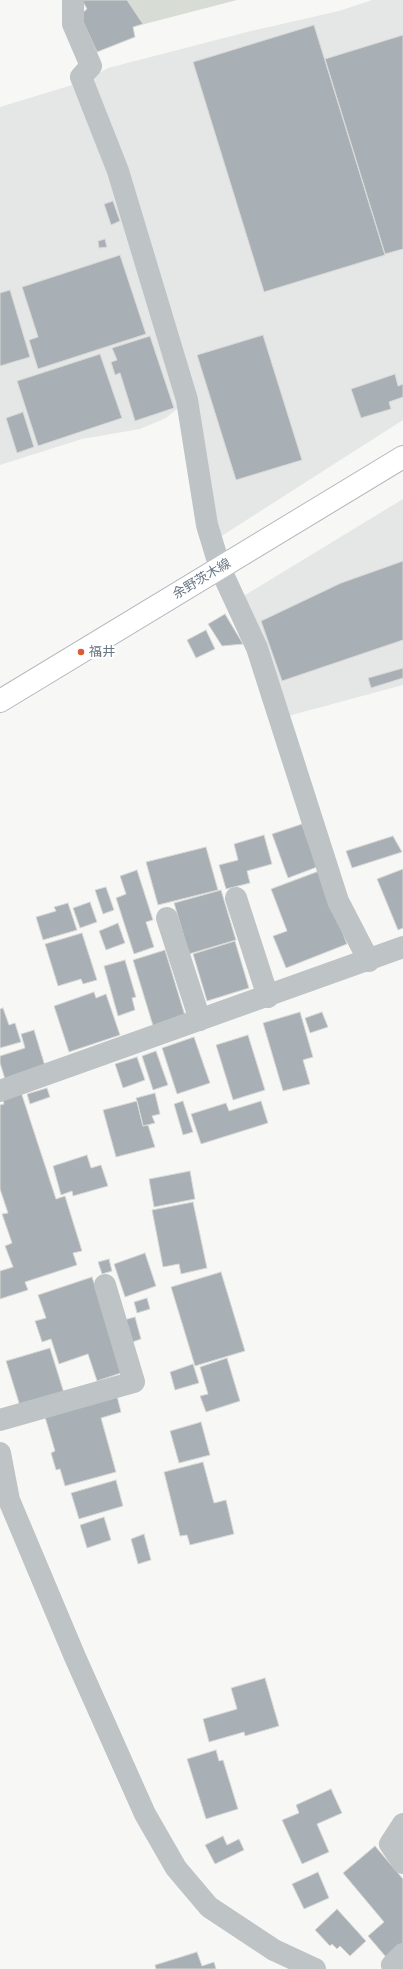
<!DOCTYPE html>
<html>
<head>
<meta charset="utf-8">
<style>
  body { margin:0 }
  canvas { display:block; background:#f7f7f5 }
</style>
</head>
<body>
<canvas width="403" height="1969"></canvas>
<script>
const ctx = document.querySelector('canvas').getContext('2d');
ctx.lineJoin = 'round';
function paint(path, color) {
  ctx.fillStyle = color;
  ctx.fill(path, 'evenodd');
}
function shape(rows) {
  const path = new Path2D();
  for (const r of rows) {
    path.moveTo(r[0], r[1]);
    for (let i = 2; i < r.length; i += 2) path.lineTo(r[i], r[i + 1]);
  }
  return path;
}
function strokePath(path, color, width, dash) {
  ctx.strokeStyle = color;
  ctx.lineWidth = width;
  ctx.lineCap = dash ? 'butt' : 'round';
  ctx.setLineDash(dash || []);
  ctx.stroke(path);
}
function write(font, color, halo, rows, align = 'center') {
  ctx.font = font + ' "Noto Sans","Noto Sans JP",sans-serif';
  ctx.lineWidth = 4;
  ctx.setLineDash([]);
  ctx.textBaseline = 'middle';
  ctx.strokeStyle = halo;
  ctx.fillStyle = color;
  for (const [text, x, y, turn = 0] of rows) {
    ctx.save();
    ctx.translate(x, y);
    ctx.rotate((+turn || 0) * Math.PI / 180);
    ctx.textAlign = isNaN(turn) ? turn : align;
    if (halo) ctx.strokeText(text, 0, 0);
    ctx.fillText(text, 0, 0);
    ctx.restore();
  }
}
paint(shape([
  [372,0,403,0,403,420,220,537,196,406,92,87,96,75,108,68,247,32,339,11],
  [72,85,107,166,178,408,166,418,140,429,82,439,0,465,0,107],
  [403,499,403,685,288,716,242,597]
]), '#e5e6e6');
paint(shape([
  [82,0,237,0,133,27,135,37,97,52,80,15,87,9]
]), '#d7dcd4');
const building = shape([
  [82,0,127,0,143,24,133,27,135,37,97,52,80,15,87,9,82,0],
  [314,25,385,255,264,292,193,62,314,25],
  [403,35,403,249,385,254,325,59,403,35],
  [113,201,120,221,111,225,104,204,113,201],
  [105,239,107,247,99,248,98,241,105,239],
  [120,255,146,334,38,369,29,340,38,337,22,287,120,255],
  [10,290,30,357,0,366,0,293,10,290],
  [263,335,302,460,236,480,197,355,263,335],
  [150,336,174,408,135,421,120,373,115,375,111,362,117,360,112,348,150,336],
  [100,354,122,418,38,446,17,381,100,354],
  [395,374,398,386,403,384,403,397,389,402,391,409,361,418,351,389,395,374],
  [23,412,34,447,17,453,6,418,23,412],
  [403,561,403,640,282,681,261,621,341,583,403,561],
  [225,614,243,644,222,646,208,624,225,614],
  [206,630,215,649,196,658,187,640,206,630],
  [403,668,403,678,371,688,368,678,403,668],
  [302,824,317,867,288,878,272,834,302,824],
  [264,835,272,864,247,871,250,883,226,889,219,865,238,860,234,844,264,835],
  [393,836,402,852,352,868,346,851,393,836],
  [206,847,218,890,158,905,146,862,206,847],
  [403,869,403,928,398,930,377,879,403,869],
  [137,870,153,920,146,922,154,947,134,954,116,898,126,894,120,876,137,870],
  [319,871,347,944,286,968,273,936,287,931,271,889,319,871],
  [106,887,114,910,103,914,95,890,106,887],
  [221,890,236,940,189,954,174,903,221,890],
  [90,902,97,922,80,928,73,908,90,902],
  [68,903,77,930,43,940,36,917,56,911,54,907,68,903],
  [118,923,125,943,106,950,99,931,118,923],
  [82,933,97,980,83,984,81,979,58,986,45,944,82,933],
  [235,941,249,988,207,1001,193,954,235,941],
  [165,950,186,1019,154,1029,133,960,165,950],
  [125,960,136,997,132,998,135,1010,118,1016,104,966,125,960],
  [94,992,96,998,106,994,120,1035,69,1052,54,1006,94,992],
  [3,1008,9,1025,15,1023,21,1042,0,1048,0,1009,3,1008],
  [300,1012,313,1057,303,1060,310,1084,283,1091,263,1023,300,1012],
  [322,1012,328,1027,310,1033,305,1018,322,1012],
  [34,1030,45,1066,5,1079,0,1063,0,1056,25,1048,21,1034,34,1030],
  [248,1035,265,1090,233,1100,216,1045,248,1035],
  [194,1037,210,1083,177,1094,162,1048,194,1037],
  [156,1051,168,1085,153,1090,142,1056,156,1051],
  [137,1057,145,1080,123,1088,115,1064,137,1057],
  [47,1088,50,1097,30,1104,27,1094,47,1088],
  [21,1092,56,1199,65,1196,82,1251,73,1253,77,1265,25,1282,28,1290,0,1299,0,1271,13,1267,5,1246,12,1243,2,1214,8,1213,0,1189,0,1105,4,1104,2,1098,21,1092],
  [155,1093,160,1114,152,1116,155,1123,143,1126,136,1098,155,1093],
  [137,1101,143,1126,148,1125,155,1147,116,1157,103,1110,137,1101],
  [183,1101,193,1132,183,1135,174,1104,183,1101],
  [261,1101,268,1123,201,1144,191,1114,226,1103,229,1111,261,1101],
  [87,1155,91,1168,101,1165,108,1186,73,1196,72,1191,61,1195,53,1166,87,1155],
  [190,1171,195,1199,154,1207,149,1179,190,1171],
  [193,1202,207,1268,181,1274,179,1264,163,1267,152,1210,193,1202],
  [145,1253,156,1286,125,1297,114,1264,145,1253],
  [109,1259,112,1271,102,1274,98,1262,109,1259],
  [221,1272,245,1351,195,1366,171,1287,221,1272],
  [92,1277,124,1372,97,1381,88,1354,59,1364,51,1339,42,1342,35,1321,46,1318,38,1295,92,1277],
  [147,1298,150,1309,137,1313,134,1302,147,1298],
  [135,1317,141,1339,127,1344,120,1321,135,1317],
  [50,1348,64,1393,20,1406,6,1361,50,1348],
  [227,1358,240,1401,206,1412,200,1396,208,1394,200,1367,227,1358],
  [193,1364,199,1383,175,1390,170,1372,193,1364],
  [117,1396,121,1412,101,1418,116,1472,65,1486,60,1469,56,1470,51,1453,55,1451,45,1417,117,1396],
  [201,1422,210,1455,179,1463,170,1431,201,1422],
  [203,1462,214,1503,226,1500,234,1534,190,1545,187,1535,180,1536,164,1472,203,1462],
  [116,1480,123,1506,79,1519,71,1493,116,1480],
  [104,1517,111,1540,87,1548,80,1525,104,1517],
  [144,1534,151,1560,138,1564,131,1539,144,1534],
  [265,1678,279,1726,245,1736,244,1732,209,1742,203,1719,237,1709,231,1688,265,1678],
  [216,1750,219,1761,223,1760,238,1809,206,1819,187,1759,216,1750],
  [331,1789,342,1813,317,1824,329,1852,302,1864,282,1820,299,1813,296,1805,331,1789],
  [223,1836,227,1845,239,1839,244,1850,215,1864,205,1845,223,1836],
  [375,1846,403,1879,403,1943,386,1957,368,1936,384,1922,343,1873,375,1846],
  [318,1872,329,1898,304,1909,292,1884,318,1872],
  [337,1909,366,1941,350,1956,340,1946,337,1949,332,1944,330,1946,315,1930,337,1909],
  [197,1952,202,1966,214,1962,216,1969,156,1969,155,1965,197,1952]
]);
paint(building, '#a8b0b5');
strokePath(building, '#d9d9d7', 1);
const secondary = shape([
  [0,701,403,457]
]);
strokePath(secondary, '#b3b8bd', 24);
strokePath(shape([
  [73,0,73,24,91,66,81,77,118,171,187,400,207,525,220,568,257,648,338,901,369,961],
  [236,898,268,997],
  [167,918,200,1020],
  [0,1091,403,947],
  [0,1420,134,1382,105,1285],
  [403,1824,390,1844,403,1863],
  [394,1969,392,1965,403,1954]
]), '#bec3c6', 22);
strokePath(shape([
  [0,1453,9,1500,75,1657,145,1814,176,1868,209,1907,274,1950,315,1969]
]), '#bec3c6', 22);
strokePath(secondary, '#fff', 22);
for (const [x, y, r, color] of [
  [81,652,4,"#d85d34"]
]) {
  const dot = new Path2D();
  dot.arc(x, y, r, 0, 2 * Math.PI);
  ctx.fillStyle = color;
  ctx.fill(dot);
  strokePath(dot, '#fff', 1.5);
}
write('13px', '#687784', '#fff', [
  ["余野茨木線",202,579,-31]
]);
write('13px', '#687784', '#fff', [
  ["福井",89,652]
], 'left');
</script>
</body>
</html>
